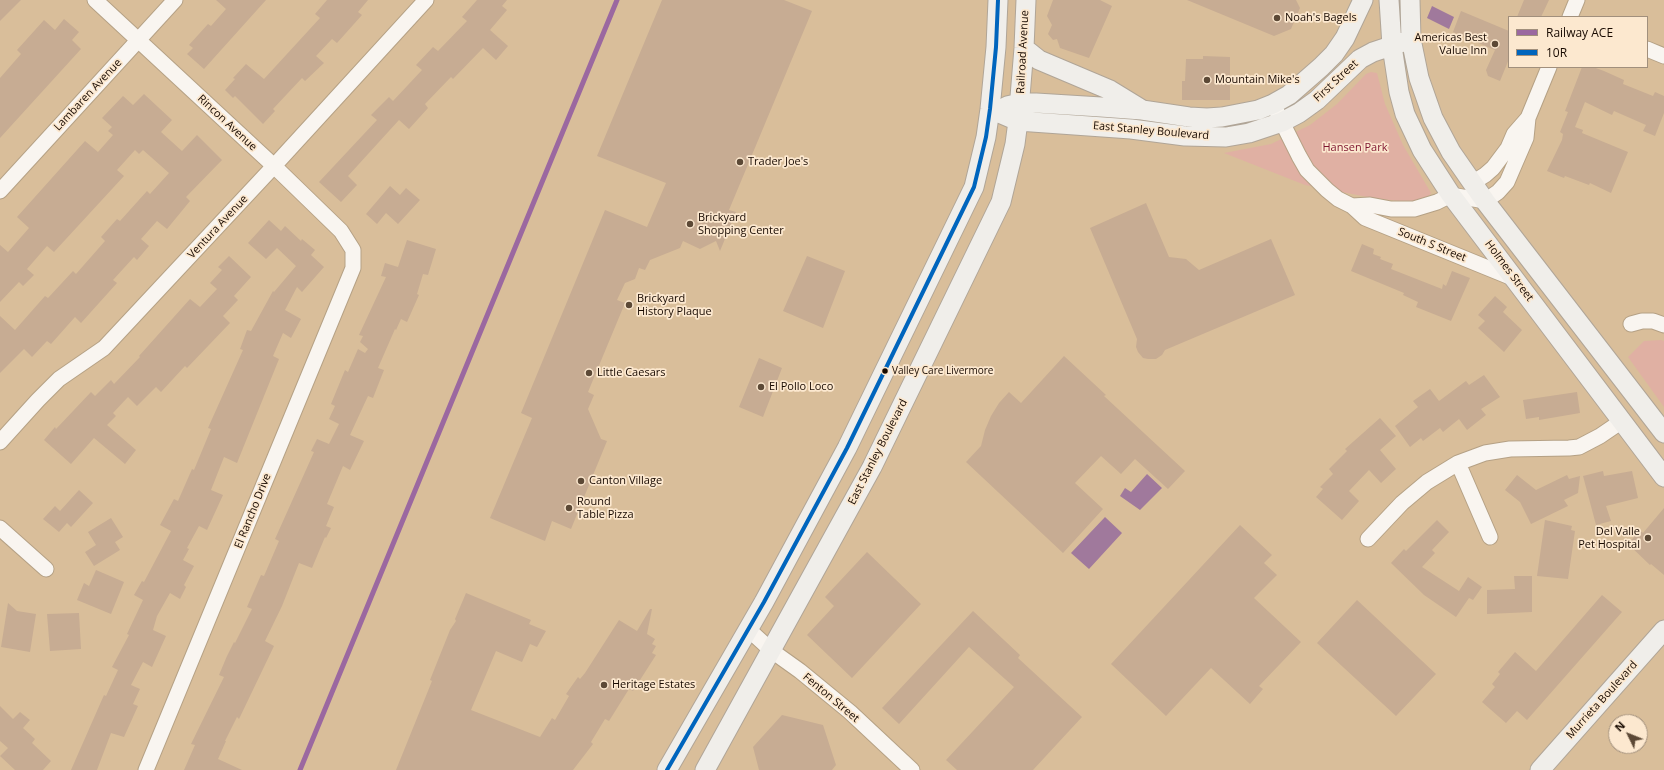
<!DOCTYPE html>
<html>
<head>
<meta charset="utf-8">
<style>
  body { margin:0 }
  #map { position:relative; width:1664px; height:770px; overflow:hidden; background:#d9be9a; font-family:"Open Sans",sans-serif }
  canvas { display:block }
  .legend { position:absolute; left:1508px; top:16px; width:140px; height:52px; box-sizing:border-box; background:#fce8cf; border:1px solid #a18f7c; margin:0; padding:5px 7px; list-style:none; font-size:12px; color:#180a00 }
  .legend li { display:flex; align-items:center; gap:8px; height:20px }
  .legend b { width:20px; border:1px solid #a18f7c }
  .north { position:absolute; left:1608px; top:714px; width:40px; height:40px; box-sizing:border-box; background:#fce8cf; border:1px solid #a18f7c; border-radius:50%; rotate:313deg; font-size:11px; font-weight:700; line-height:16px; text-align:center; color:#180a00 }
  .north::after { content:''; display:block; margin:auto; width:14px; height:18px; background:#5c4936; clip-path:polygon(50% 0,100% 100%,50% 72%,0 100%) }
</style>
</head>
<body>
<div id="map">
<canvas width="1664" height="770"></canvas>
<ul class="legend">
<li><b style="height:5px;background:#9b68a0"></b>Railway ACE</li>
<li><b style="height:5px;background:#0065bd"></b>10R</li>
</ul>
<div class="north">N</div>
</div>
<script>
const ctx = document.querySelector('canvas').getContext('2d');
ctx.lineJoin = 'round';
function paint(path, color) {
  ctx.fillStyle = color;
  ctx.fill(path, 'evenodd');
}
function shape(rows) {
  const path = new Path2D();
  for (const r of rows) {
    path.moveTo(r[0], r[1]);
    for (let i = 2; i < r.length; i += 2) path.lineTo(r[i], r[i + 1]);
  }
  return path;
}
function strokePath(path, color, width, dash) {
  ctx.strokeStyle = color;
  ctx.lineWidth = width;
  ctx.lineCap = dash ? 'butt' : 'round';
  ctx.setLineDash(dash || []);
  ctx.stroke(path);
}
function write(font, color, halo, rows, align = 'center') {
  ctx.font = font + ' "Open Sans",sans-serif';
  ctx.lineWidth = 3.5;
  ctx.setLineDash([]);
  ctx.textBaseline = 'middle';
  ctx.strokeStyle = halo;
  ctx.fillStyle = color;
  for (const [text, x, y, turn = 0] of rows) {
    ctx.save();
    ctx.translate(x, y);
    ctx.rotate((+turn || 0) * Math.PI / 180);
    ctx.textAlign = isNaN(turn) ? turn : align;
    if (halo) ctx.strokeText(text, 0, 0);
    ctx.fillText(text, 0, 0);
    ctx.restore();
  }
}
paint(shape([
  [1371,72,1377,73,1385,104,1403,145,1431,193,1427,198,1408,202,1373,198,1305,185,1224,153,1271,144,1310,125,1337,104,1366,74],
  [1661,340,1664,341,1664,407,1628,357,1644,341]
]), '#e0b0a3');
paint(shape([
  [1432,6,1454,17,1449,29,1427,18],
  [1147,474,1162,488,1140,510,1120,496,1125,488,1131,492],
  [1105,517,1122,533,1089,569,1071,553]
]), '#a0799c');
paint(shape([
  [0,0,21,0,0,21],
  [216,0,266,0,204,69,187,54,193,48,189,45,208,24,211,26,226,9],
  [327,0,368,0,358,12,362,15,337,43,332,39,316,56,324,63,305,81,302,78,273,109,275,111,263,124,235,96,233,98,225,90,235,79,233,78,246,64,264,79,320,18,315,14],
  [477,0,507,0,502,6,507,10,490,30,508,46,496,60,483,48,453,79,451,77,425,104,428,108,409,129,399,120,348,176,357,185,341,202,319,182,377,120,371,115,389,97,393,101,422,70,416,65,433,47,438,51,467,21,462,17],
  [662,0,784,0,812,11,729,210,736,212,720,251,716,241,700,249,683,241,680,248,650,260,645,270,639,268,635,279,625,283,617,300,625,303,588,392,594,395,588,409,601,439,607,441,571,529,552,521,545,541,490,518,532,418,521,413,605,210,647,227,666,183,597,156],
  [1053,0,1100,0,1112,6,1089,58,1060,48,1057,39,1053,40,1048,34,1052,25,1047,16],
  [1187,0,1296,0,1300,8,1291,29,1274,36],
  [1524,0,1549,0,1541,17,1517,17],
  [1461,11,1509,31,1509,59,1500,81,1488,76,1486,70,1495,50,1453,32],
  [64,19,79,32,72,40,81,49,0,138,0,78,21,54,17,50,44,20,55,30],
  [1203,56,1230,57,1230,100,1182,100,1182,81,1185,81,1186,59,1203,59],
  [1582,67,1593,67,1604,71,1624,80,1623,84,1653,96,1655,92,1664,96,1664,113,1655,136,1643,131,1646,125,1614,111,1612,115,1585,102,1575,127,1583,130,1582,133,1628,152,1611,193,1590,183,1589,185,1565,176,1564,178,1547,171,1562,140,1563,134,1560,132,1568,112,1565,111],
  [144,94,172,120,161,132,182,151,197,135,222,160,186,197,190,201,167,229,157,221,141,239,149,246,137,260,134,257,113,280,117,283,81,323,75,317,51,344,47,341,32,357,24,349,0,373,0,316,15,330,45,296,48,298,73,271,76,274,105,241,101,237,117,219,120,221,147,191,150,194,169,173,143,150,139,154,135,150,117,170,124,176,54,252,47,246,27,269,34,275,23,286,19,282,0,302,0,245,8,252,29,228,17,217,85,141,98,152,113,135,108,131,112,127,102,118,123,96,133,105],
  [390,186,400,195,406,188,420,200,398,224,386,213,377,224,366,214],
  [1146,203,1169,257,1186,259,1199,270,1271,239,1295,295,1165,350,1162,355,1156,359,1148,359,1143,358,1138,352,1136,347,1137,339,1090,228],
  [269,220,281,231,285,226,301,241,302,239,315,250,311,255,324,267,302,292,297,287,285,310,301,319,291,338,283,333,273,356,279,359,237,463,224,457,211,490,223,495,207,530,199,526,187,548,189,549,183,560,194,566,184,585,186,587,180,599,170,593,157,616,153,630,166,636,152,667,143,662,131,685,140,689,133,704,138,706,124,737,111,733,97,770,71,770,104,695,106,696,118,670,112,667,129,635,127,634,143,600,134,595,142,581,144,582,171,531,160,525,174,499,178,501,192,469,194,470,211,429,208,428,243,350,240,349,247,330,251,331,273,291,274,292,296,266,277,248,266,259,248,243],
  [407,240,436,249,428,275,423,274,417,294,419,295,407,322,401,319,396,330,395,329,378,368,384,370,373,398,368,396,350,435,364,441,350,470,343,466,327,504,334,507,326,526,331,528,326,538,325,537,312,568,299,563,282,606,265,641,274,646,239,719,237,717,225,741,226,741,218,759,242,770,184,770,195,745,191,744,224,677,219,675,227,656,234,642,235,643,252,609,247,607,261,575,264,576,279,541,275,539,314,452,311,451,317,439,329,444,339,424,329,419,335,406,331,404,345,370,348,372,358,349,365,353,368,349,360,342,363,336,359,335,386,277,381,276,385,263,398,267],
  [1362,244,1374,249,1373,254,1381,257,1380,259,1393,264,1391,269,1442,289,1443,284,1446,286,1452,271,1470,278,1451,321,1416,307,1418,302,1403,295,1404,293,1351,271],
  [229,256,251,277,234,296,238,300,223,316,230,323,187,368,185,366,161,392,156,387,137,406,128,397,113,413,116,416,107,425,136,450,125,464,94,438,71,464,44,440,55,427,56,429,91,392,95,396,111,380,114,384,140,357,139,356,190,299,200,307,217,289,210,283,222,270,218,267],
  [807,256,845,271,823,328,783,311],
  [1495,296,1507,307,1503,312,1522,330,1504,352,1478,328,1485,321,1478,315],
  [1064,356,1106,395,1104,396,1185,471,1168,489,1135,459,1121,474,1101,456,1075,483,1103,509,1063,553,966,462,981,446,985,430,991,416,999,403,1009,392,1021,403],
  [759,358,782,368,763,417,739,407],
  [1484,375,1500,397,1481,409,1486,415,1467,430,1459,419,1443,432,1440,428,1423,441,1421,438,1410,447,1395,426,1418,407,1413,401,1430,389,1439,401,1466,381,1469,385],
  [1577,392,1580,413,1539,420,1539,417,1526,419,1523,400],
  [1380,418,1396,436,1380,450,1396,469,1381,483,1369,470,1349,491,1359,501,1342,520,1316,497,1323,489,1320,487,1333,474,1329,469,1347,451,1345,449],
  [1603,471,1604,476,1632,471,1638,498,1606,506,1611,521,1596,525,1583,476],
  [1517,475,1536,490,1567,475,1569,479,1580,476,1578,493,1564,500,1568,506,1531,524,1520,502,1505,490],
  [79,490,93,503,71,527,67,523,59,532,43,519,55,506,60,511],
  [1664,508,1664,575,1651,564,1650,565,1628,544,1640,530,1643,533],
  [111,518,123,537,115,542,120,550,94,566,85,552,96,545,88,532],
  [1437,520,1449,532,1432,550,1435,553,1422,567,1459,591,1468,577,1482,587,1473,600,1469,598,1456,617,1424,595,1391,563,1404,549,1406,551],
  [1545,520,1572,526,1571,530,1575,531,1568,579,1537,576],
  [1240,525,1272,555,1264,563,1277,575,1254,598,1301,642,1259,686,1263,689,1250,704,1211,668,1166,716,1111,664],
  [867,552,921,604,852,678,807,635,834,606,825,597],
  [96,570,124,582,111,614,77,600,84,583,89,586],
  [1514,576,1532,576,1532,612,1487,614,1487,590,1515,589],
  [466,593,531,620,529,624,546,631,537,647,530,644,522,662,496,651,471,710,540,737,552,718,555,720,569,696,566,694,578,677,580,679,585,673,619,620,637,631,650,609,652,609,647,634,655,639,652,644,656,646,652,653,656,655,633,691,629,689,609,721,605,719,591,742,593,744,573,770,396,770,432,681,430,680,450,630,456,621,455,619],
  [1602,595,1622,612,1527,720,1517,711,1506,723,1482,702,1495,687,1492,684,1500,674,1498,672,1515,652,1536,671],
  [1357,600,1436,674,1396,716,1317,643],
  [8,603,17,611,36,614,30,652,1,647],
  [973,611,1020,655,1018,658,1082,717,1033,770,957,770,946,760,1014,687,969,647,899,724,882,708],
  [79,613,81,649,50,651,47,614],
  [0,706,13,719,20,712,30,720,23,728,35,739,32,743,51,761,43,770,15,770,0,756,8,748,0,741],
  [782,715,823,725,836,765,832,770,759,770,753,747]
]), '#c7ac93');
const minor = shape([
  [95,0,274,166,341,231,353,250,353,268,146,770],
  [1570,17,1577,0],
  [1647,49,1664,56],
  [1273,104,1299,156,1307,170,1327,190,1338,199,1352,206,1365,218,1515,279],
  [1472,183,1485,175,1493,168,1508,148,1514,134,1528,118],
  [0,191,175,0],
  [1352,206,1370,205,1391,209,1414,209,1437,202,1451,195,1485,201,1498,192,1507,182,1526,138,1528,118,1549,67],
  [1631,324,1642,321,1653,321,1664,325],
  [0,442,38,400,59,379,104,348,274,166,426,0],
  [1458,463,1490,537],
  [0,528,46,569],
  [1368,539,1402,503,1427,482,1458,463,1485,453,1510,449,1569,448,1579,447,1600,436,1622,421],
  [748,629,772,651,800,671,850,712,912,770]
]);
const major = shape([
  [1389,0,1392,46,1399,92,1405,114,1422,150,1451,195,1664,477],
  [1410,0,1411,39,1419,78,1433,118,1451,152,1485,201,1664,433],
  [1024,48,1039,60,1110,90,1141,109],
  [1007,106,1020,103,1036,103,1101,107,1142,110,1189,117,1207,118,1222,117,1258,110,1273,104,1289,95,1321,67,1334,54,1345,38,1363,0],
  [990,109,1018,121,1131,129,1185,136,1226,137,1249,133,1282,122,1299,113,1317,100,1360,59,1373,52,1403,42],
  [667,770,764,602,847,448,974,187,986,137,990,109,996,47,998,0],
  [705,770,872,467,1001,202,1015,144,1018,121,1024,48,1026,0],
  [1540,770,1664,630]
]);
strokePath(minor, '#b5a185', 17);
strokePath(major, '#b0a597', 21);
strokePath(minor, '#f9f5f0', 15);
strokePath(major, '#f0eeea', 19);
strokePath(shape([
  [667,770,764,602,847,448,974,187,986,137,990,109,996,47,998,0]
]), '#0065bd', 4);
strokePath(shape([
  [300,770,617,0]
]), '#9b68a0', 5);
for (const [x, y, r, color] of [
  [1277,18,4,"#5c4936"],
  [1495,44,4,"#5c4936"],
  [1207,80,4,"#5c4936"],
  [740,162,4,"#5c4936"],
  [690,224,4,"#5c4936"],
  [629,305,4,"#5c4936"],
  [885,371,3.5,"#180a00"],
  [589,373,4,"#5c4936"],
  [761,387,4,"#5c4936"],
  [581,481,4,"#5c4936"],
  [569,508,4,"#5c4936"],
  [1648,538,4,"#5c4936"],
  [604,685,4,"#5c4936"]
]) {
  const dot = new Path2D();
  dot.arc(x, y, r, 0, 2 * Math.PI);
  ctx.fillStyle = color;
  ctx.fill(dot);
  strokePath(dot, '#fce8cf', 1.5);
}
write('10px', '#180a00', '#fce8cf', [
  ["Valley Care Livermore",892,371]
], 'left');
write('11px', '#180a00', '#fce8cf', [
  ["Noah's Bagels",1285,18],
  ["Americas Best",1487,38,"right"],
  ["Value Inn",1487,51,"right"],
  ["Mountain Mike's",1215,80],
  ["Trader Joe's",748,162],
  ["Brickyard",698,218],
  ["Shopping Center",698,231],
  ["Brickyard",637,299],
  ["History Plaque",637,312],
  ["Little Caesars",597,373],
  ["El Pollo Loco",769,387],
  ["Canton Village",589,481],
  ["Round",577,502],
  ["Table Pizza",577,515],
  ["Del Valle",1640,532,"right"],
  ["Pet Hospital",1640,545,"right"],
  ["Heritage Estates",612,685]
], 'left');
write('11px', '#180a00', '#fce8cf', [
  ["Railroad Avenue",1023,52,-87],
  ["First Street",1336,81,-43],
  ["Lambaren Avenue",88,95,-47],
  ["Rincon Avenue",227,123,43],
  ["East Stanley Boulevard",1151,131,5],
  ["Ventura Avenue",218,227,-47],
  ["South S Street",1432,245,22],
  ["Holmes Street",1509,271,53],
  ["East Stanley Boulevard",878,452,-63],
  ["El Rancho Drive",253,511,-68],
  ["Fenton Street",831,698,40],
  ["Murrieta Boulevard",1602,700,-48]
]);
write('11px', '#7d132e', '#fce8cf', [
  ["Hansen Park",1355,148]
]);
</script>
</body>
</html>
